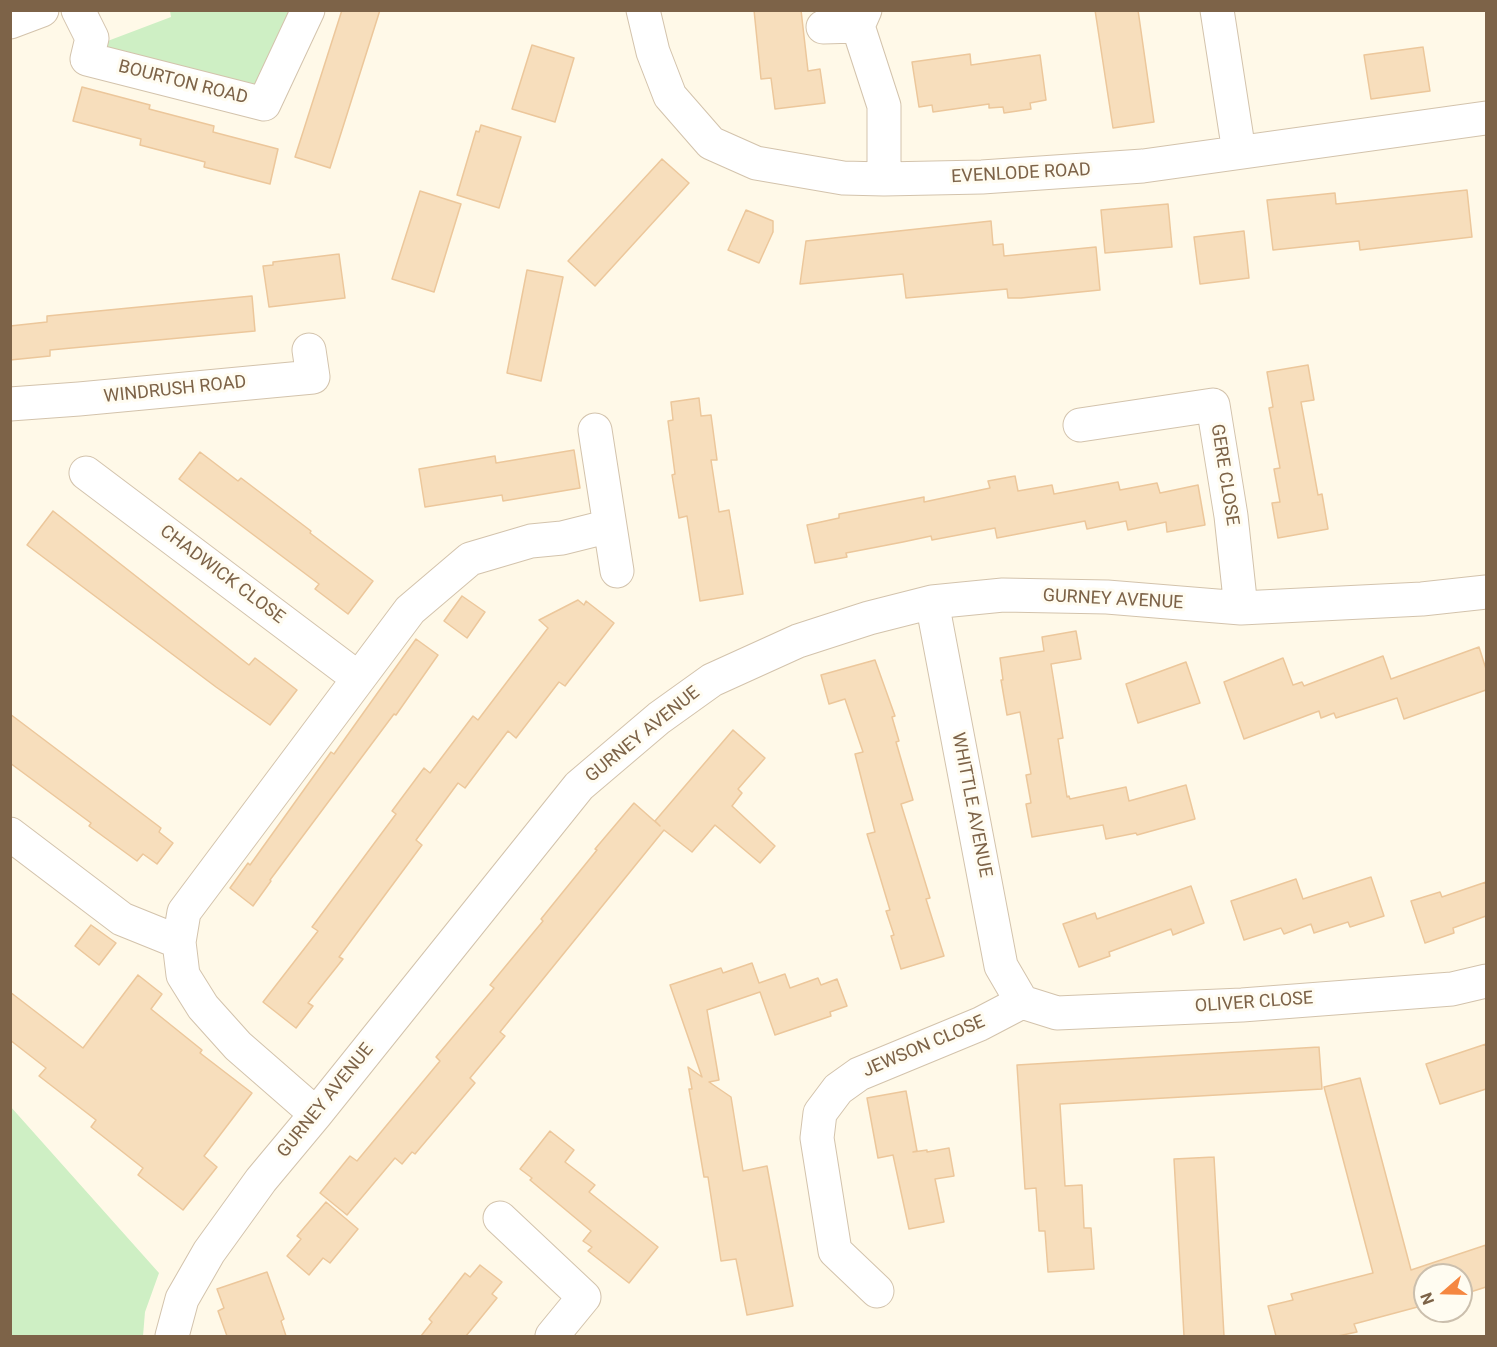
<!DOCTYPE html>
<html>
<head>
<meta charset="utf-8">
<style>
  body { margin:0 }
  #map { position:relative; width:1497px; height:1347px; overflow:hidden; background:#fff9e8; font-family:Roboto,sans-serif }
  canvas { display:block }
  .frame { position:absolute; inset:0; border:12px solid #7d6348; pointer-events:none }
  .north { position:absolute; left:1413px; top:1263px; width:60px; height:60px; box-sizing:border-box; background:#fffcf1; border:2px solid #cbbfad; border-radius:50%; rotate:250deg; font-size:16px; font-weight:700; line-height:24px; text-align:center; color:#7d6348 }
  .north::after { content:''; display:block; margin:auto; width:21px; height:27px; background:#f58741; clip-path:polygon(50% 0,100% 100%,50% 72%,0 100%) }
</style>
</head>
<body>
<div id="map">
<canvas width="1497" height="1347"></canvas>
<div class="frame"></div>
<div class="north">N</div>
</div>
<script>
const ctx = document.querySelector('canvas').getContext('2d');
ctx.lineJoin = 'round';
function paint(path, color) {
  ctx.fillStyle = color;
  ctx.fill(path, 'evenodd');
}
function shape(rows) {
  const path = new Path2D();
  for (const r of rows) {
    path.moveTo(r[0], r[1]);
    for (let i = 2; i < r.length; i += 2) path.lineTo(r[i], r[i + 1]);
  }
  return path;
}
function strokePath(path, color, width, dash) {
  ctx.strokeStyle = color;
  ctx.lineWidth = width;
  ctx.lineCap = dash ? 'butt' : 'round';
  ctx.setLineDash(dash || []);
  ctx.stroke(path);
}
function write(font, color, halo, rows, align = 'center') {
  ctx.font = font + ' Roboto,sans-serif';
  ctx.lineWidth = 6;
  ctx.setLineDash([]);
  ctx.textBaseline = 'middle';
  ctx.strokeStyle = halo;
  ctx.fillStyle = color;
  for (const [text, x, y, turn = 0] of rows) {
    ctx.save();
    ctx.translate(x, y);
    ctx.rotate((+turn || 0) * Math.PI / 180);
    ctx.textAlign = isNaN(turn) ? turn : align;
    if (halo) ctx.strokeText(text, 0, 0);
    ctx.fillText(text, 0, 0);
    ctx.restore();
  }
}
paint(shape([
  [170,11,291,11,261,99,93,57,105,42,171,17],
  [10,1106,159,1273,145,1312,143,1336,11,1336]
]), '#ceefc4');
const building = shape([
  [342,10,380,10,330,168,295,157,342,10],
  [754,10,801,10,808,71,820,69,825,103,775,109,771,78,761,79,754,10],
  [1095,10,1138,10,1154,122,1113,128,1095,10],
  [532,45,574,58,555,122,512,109,532,45],
  [1423,47,1430,91,1371,99,1364,55,1423,47],
  [970,54,971,65,1040,55,1046,100,1030,103,1031,109,1004,113,1003,107,989,108,989,104,933,112,932,105,919,107,912,62,970,54],
  [82,87,150,105,149,109,214,126,213,132,278,149,270,184,204,167,205,162,140,145,141,139,73,121,82,87],
  [481,125,521,137,499,208,457,195,476,131,479,132,481,125],
  [662,159,689,183,595,286,568,261,662,159],
  [1467,190,1472,237,1360,250,1359,241,1273,250,1267,200,1335,193,1336,204,1467,190],
  [420,191,461,204,434,292,392,279,420,191],
  [1168,204,1172,247,1105,253,1101,210,1168,204],
  [746,210,773,221,773,232,759,263,728,250,746,210],
  [991,221,993,245,1003,244,1004,256,1096,247,1100,290,1021,298,1008,298,1007,289,906,298,903,274,800,284,806,241,991,221],
  [1244,231,1249,278,1200,284,1194,237,1244,231],
  [339,254,345,298,269,307,263,266,273,265,273,262,339,254],
  [527,270,563,277,541,381,507,373,527,270],
  [252,296,255,331,50,350,50,356,10,360,10,326,47,322,47,316,252,296],
  [1308,365,1314,400,1301,402,1318,495,1322,494,1328,529,1278,538,1272,503,1280,502,1274,469,1280,468,1269,408,1273,407,1267,372,1308,365],
  [699,398,701,416,711,415,717,460,711,460,719,512,729,510,743,594,700,601,687,516,679,518,672,475,675,474,668,421,673,420,671,402,699,398],
  [574,450,580,488,503,501,502,495,425,507,419,469,495,456,496,463,574,450],
  [200,452,238,481,241,478,311,531,310,533,373,581,348,614,315,589,319,584,179,479,200,452],
  [1015,476,1018,491,1052,485,1054,494,1118,482,1120,490,1157,483,1160,493,1198,485,1205,525,1167,532,1166,522,1128,530,1126,521,1087,529,1085,521,997,538,995,528,932,540,931,536,903,542,846,553,847,557,815,563,807,525,839,518,839,514,924,497,924,502,990,488,988,481,1015,476],
  [53,511,249,665,255,658,297,690,270,725,216,687,27,545,53,511],
  [462,596,485,612,467,638,444,621,462,596],
  [578,600,584,605,586,601,614,623,565,686,559,682,516,738,508,731,465,788,458,783,416,840,422,845,339,957,343,959,308,1003,313,1006,296,1028,263,1002,318,931,312,927,396,814,392,811,424,768,430,773,473,716,478,720,548,628,539,620,578,600],
  [1076,631,1081,659,1051,664,1063,738,1058,739,1067,797,1069,796,1070,799,1126,787,1129,801,1186,785,1195,819,1137,835,1136,833,1106,839,1103,825,1032,837,1026,804,1031,803,1026,775,1031,774,1020,712,1007,715,1001,680,1003,680,1000,658,1044,651,1042,637,1076,631],
  [416,639,438,655,396,715,394,714,270,880,271,881,253,906,230,888,248,863,250,865,331,752,334,754,416,639],
  [1479,647,1486,669,1486,690,1404,719,1397,698,1336,718,1334,713,1321,718,1319,711,1244,739,1224,682,1283,658,1293,685,1302,682,1304,686,1383,656,1391,679,1479,647],
  [875,660,895,716,892,717,899,741,896,742,913,800,901,804,930,898,926,899,944,956,901,969,891,936,894,935,886,911,890,910,867,834,875,832,855,754,863,752,845,699,829,704,821,675,875,660],
  [1186,662,1200,703,1138,723,1126,684,1186,662],
  [10,714,161,828,159,832,173,843,157,864,143,854,137,861,89,826,91,823,10,763,10,714],
  [733,730,765,758,738,789,742,793,732,806,775,846,760,863,715,825,692,852,664,830,500,1032,505,1036,470,1078,475,1083,415,1154,412,1152,402,1164,395,1158,347,1215,320,1193,350,1156,357,1161,440,1061,436,1057,494,988,490,985,543,921,541,919,597,850,595,849,634,803,660,826,655,821,733,730],
  [1371,877,1384,916,1350,927,1348,922,1314,933,1311,924,1284,934,1281,928,1244,940,1231,901,1296,879,1303,899,1371,877],
  [1486,882,1486,916,1453,928,1454,933,1425,943,1411,901,1440,892,1442,897,1486,882],
  [1191,886,1204,923,1173,935,1171,929,1109,952,1110,956,1079,967,1063,924,1095,913,1097,919,1191,886],
  [91,925,116,943,99,965,75,946,91,925],
  [752,963,759,983,785,974,790,988,818,978,821,985,837,979,847,1006,830,1012,831,1016,775,1035,760,992,707,1010,719,1080,709,1082,731,1097,743,1171,767,1166,793,1306,747,1315,736,1259,721,1261,708,1177,704,1177,689,1089,692,1089,688,1067,702,1077,670,985,721,968,723,973,752,963],
  [138,975,162,994,151,1009,202,1050,200,1053,252,1093,204,1156,217,1167,183,1210,138,1175,143,1168,91,1127,96,1120,39,1076,46,1068,10,1040,10,992,83,1048,138,975],
  [1486,1044,1486,1089,1440,1104,1426,1064,1486,1044],
  [1319,1047,1322,1089,1060,1104,1065,1186,1082,1185,1084,1228,1091,1228,1094,1269,1048,1272,1045,1231,1039,1231,1036,1188,1025,1189,1017,1065,1319,1047],
  [1360,1078,1411,1270,1486,1245,1486,1287,1461,1295,1461,1275,1425,1275,1425,1305,1354,1324,1357,1332,1338,1336,1276,1336,1268,1306,1293,1300,1291,1294,1373,1273,1324,1087,1360,1078],
  [906,1091,917,1151,913,1152,927,1150,927,1152,949,1148,954,1176,935,1179,944,1222,909,1229,893,1155,878,1158,867,1098,906,1091],
  [550,1131,574,1150,565,1162,595,1185,589,1192,658,1247,629,1283,588,1251,592,1247,583,1241,591,1231,530,1180,532,1178,520,1169,550,1131],
  [1214,1157,1224,1336,1184,1336,1174,1159,1214,1157],
  [326,1202,358,1229,330,1263,323,1258,309,1275,287,1256,301,1239,297,1236,326,1202],
  [480,1265,502,1282,492,1294,497,1298,466,1336,421,1336,432,1322,429,1319,465,1273,470,1277,480,1265],
  [267,1272,284,1319,281,1321,286,1336,227,1336,218,1311,224,1308,217,1289,267,1272]
]);
paint(building, '#f7debc');
strokePath(building, '#ecc79b', 1.5);
const street = shape([
  [78,10,92,38,87,59,264,104,308,10],
  [643,10,653,52,670,96,711,143,756,163,843,178,884,179,982,177,1143,166,1486,118],
  [1217,10,1239,152],
  [10,22,42,10],
  [858,26,884,106,884,179],
  [823,27,858,26,865,10],
  [10,404,79,399,313,377,309,350],
  [1080,425,1213,405,1231,516,1241,608],
  [595,430,617,571],
  [86,473,358,678],
  [932,602,1001,966,1022,1002],
  [10,834,122,919,179,942],
  [1022,1002,1057,1013,1242,1005,1452,989,1486,981],
  [316,1114,238,1046,203,1007,183,975,179,942,184,912,410,610,470,559,531,541,562,538,610,526],
  [500,1218,584,1297,552,1336],
  [877,1291,835,1251,817,1138,820,1113,838,1089,859,1074,980,1024,1022,1002],
  [172,1336,182,1299,209,1252,261,1180,316,1114,579,786,659,718,712,680,798,641,869,618,932,602,1003,595,1107,597,1241,608,1422,599,1486,592]
]);
strokePath(street, '#d3c3ac', 35);
strokePath(street, '#fff', 33);
write('18px', '#7d6348', '#fffcf1', [
  ["BOURTON ROAD",183,83,14],
  ["EVENLODE ROAD",1021,174,-3],
  ["WINDRUSH ROAD",175,390,-6],
  ["GERE CLOSE",1224,475,81],
  ["CHADWICK CLOSE",222,575,37],
  ["GURNEY AVENUE",1113,600,3],
  ["GURNEY AVENUE",643,735,-39],
  ["WHITTLE AVENUE",971,805,79],
  ["OLIVER CLOSE",1254,1003,-4],
  ["JEWSON CLOSE",924,1047,-23],
  ["GURNEY AVENUE",326,1101,-51]
]);
</script>
</body>
</html>
